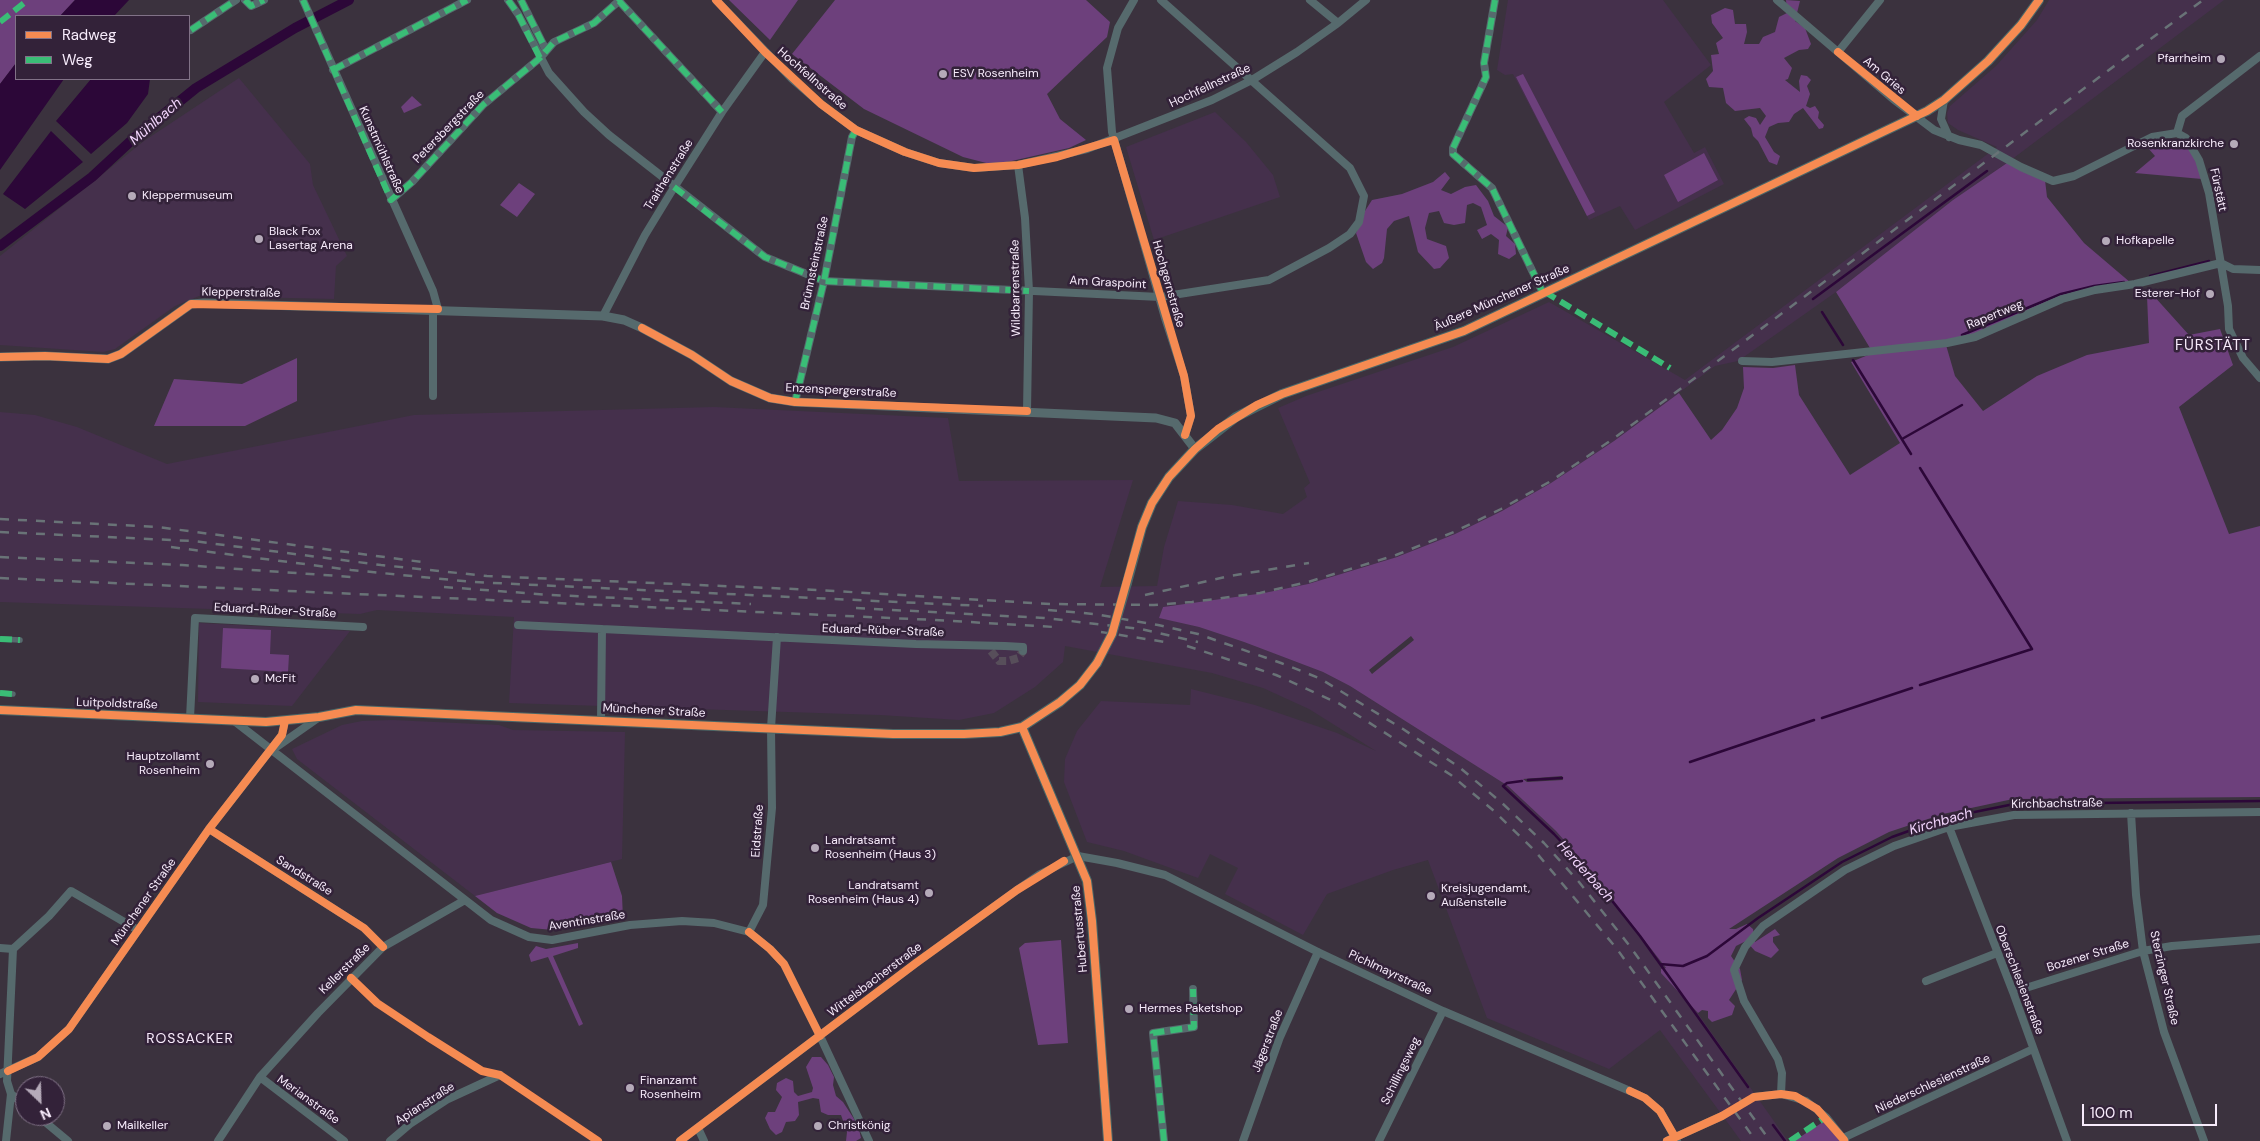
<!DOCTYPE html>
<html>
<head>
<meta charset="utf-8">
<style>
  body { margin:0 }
  #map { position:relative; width:2260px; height:1141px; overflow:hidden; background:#3b323e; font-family:"DM Sans",sans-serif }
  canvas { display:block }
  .legend { position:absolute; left:15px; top:15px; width:175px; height:65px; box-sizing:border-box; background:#332239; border:1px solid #817287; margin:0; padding:6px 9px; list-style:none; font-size:15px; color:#f7ebfb }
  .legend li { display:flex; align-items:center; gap:10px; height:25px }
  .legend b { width:25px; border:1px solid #817287 }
  .north { position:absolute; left:15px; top:1076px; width:50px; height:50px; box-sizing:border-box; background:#332239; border:1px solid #817287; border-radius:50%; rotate:156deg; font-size:14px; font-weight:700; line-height:20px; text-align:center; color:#f7ebfb }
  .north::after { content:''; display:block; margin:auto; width:18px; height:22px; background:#b5aab9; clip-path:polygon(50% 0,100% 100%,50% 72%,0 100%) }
  .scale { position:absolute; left:2082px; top:1104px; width:135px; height:22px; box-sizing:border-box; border:2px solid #f7ebfb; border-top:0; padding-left:6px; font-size:15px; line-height:18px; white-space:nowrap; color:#f7ebfb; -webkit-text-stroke:4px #332239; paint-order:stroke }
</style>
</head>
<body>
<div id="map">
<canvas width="2260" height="1141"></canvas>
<ul class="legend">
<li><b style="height:6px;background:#f68b52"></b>Radweg</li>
<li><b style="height:6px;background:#3abd76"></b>Weg</li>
</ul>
<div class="north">N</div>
<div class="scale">100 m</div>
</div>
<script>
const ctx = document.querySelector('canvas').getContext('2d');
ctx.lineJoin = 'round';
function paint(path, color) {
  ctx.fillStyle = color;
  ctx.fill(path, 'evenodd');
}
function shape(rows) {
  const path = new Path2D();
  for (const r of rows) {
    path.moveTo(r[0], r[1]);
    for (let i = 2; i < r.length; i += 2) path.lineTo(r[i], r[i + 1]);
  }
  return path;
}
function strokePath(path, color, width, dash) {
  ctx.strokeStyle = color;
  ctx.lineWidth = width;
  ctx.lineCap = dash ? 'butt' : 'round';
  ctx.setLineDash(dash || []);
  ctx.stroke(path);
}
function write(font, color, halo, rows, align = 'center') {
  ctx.font = font + ' "DM Sans",sans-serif';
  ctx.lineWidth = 5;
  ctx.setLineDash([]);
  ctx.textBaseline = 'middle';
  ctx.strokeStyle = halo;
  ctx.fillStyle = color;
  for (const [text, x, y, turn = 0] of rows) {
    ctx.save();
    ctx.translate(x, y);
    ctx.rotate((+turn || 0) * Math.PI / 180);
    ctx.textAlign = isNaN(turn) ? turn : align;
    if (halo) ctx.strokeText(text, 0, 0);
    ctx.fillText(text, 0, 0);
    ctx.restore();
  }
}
paint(shape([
  [1508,0,1663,0,1711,65,1664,102,1694,153,1705,147,1724,184,1635,230,1620,206,1589,220,1513,74,1505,75,1497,70],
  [2049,0,2224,0,2007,163,1953,200,1836,292,1738,361,1715,366,1614,441,1551,483,1502,511,1455,534,1397,557,1308,584,1264,593,1163,607,1160,618,1199,627,1244,642,1323,672,1350,686,1508,786,1556,831,1590,870,1644,937,1788,1141,1741,1141,1660,1030,1609,1069,1487,1018,1428,860,1393,870,1327,894,1303,935,1225,894,1238,868,1210,854,1198,878,1124,851,1087,842,1064,782,1065,759,1077,731,1101,701,1190,705,1191,689,1255,705,1337,733,1376,751,1309,709,1263,688,1212,673,1065,646,1063,662,1035,687,994,713,959,720,880,715,509,703,514,617,377,610,360,614,0,602,0,412,35,415,77,427,167,464,414,415,714,407,948,418,959,481,1133,480,1100,587,1157,586,1164,547,1178,501,1232,505,1283,514,1307,497,1304,488,1310,483,1278,408,1306,396,1453,347,1549,302,1685,380,1997,147,1958,130,1948,123,1947,113,1950,106,1996,66,2037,20],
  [239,78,310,164,313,185,347,256,336,266,334,299,199,296,175,306,115,349,103,352,0,345,0,256,144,141],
  [1215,112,1246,142,1273,175,1280,197,1154,240,1126,147],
  [199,623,350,631,292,706,198,702],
  [393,720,499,725,513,730,625,732,622,859,475,896,297,759,292,749,342,725,362,721]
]), '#45304c');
paint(shape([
  [0,0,75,0,60,16,16,16,16,63,0,84],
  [729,0,798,0,770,40],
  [835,0,1086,0,1110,22,1107,37,1047,94,1060,119,1086,140,1069,148,994,165,963,157,864,109,792,54],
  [1786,0,1800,1,1795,21,1805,28,1811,44,1808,49,1799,50,1784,58,1792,68,1788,79,1785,80,1800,92,1799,81,1801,75,1807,76,1811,80,1807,86,1810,94,1806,106,1810,108,1815,106,1819,112,1818,118,1824,125,1823,128,1819,129,1803,108,1794,114,1789,122,1778,123,1769,127,1765,137,1774,152,1780,156,1777,165,1769,162,1758,141,1753,136,1751,128,1744,119,1749,116,1756,118,1760,125,1766,116,1760,108,1735,111,1726,103,1723,88,1709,87,1706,79,1713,71,1711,55,1719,54,1716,43,1723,38,1712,23,1711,15,1725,8,1733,10,1735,24,1746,24,1747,32,1744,44,1759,44,1763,37,1775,32,1779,17,1787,13],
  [1523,74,1595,212,1587,216,1516,77],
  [412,96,422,105,404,113,401,107],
  [2165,143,2182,143,2190,149,2197,162,2202,179,2135,173,2155,156,2148,148],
  [1704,153,1718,180,1678,202,1664,175],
  [2007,163,2045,180,2047,197,2084,243,2131,283,2095,288,1946,345,1955,376,1983,411,2037,376,2087,355,2149,343,2147,296,2153,295,2189,335,2220,329,2233,365,2179,407,2229,534,2260,526,2260,797,2013,799,1943,814,1889,832,1838,858,1729,929,1736,929,1747,924,1753,929,1755,942,1775,929,1780,935,1773,937,1773,942,1779,950,1771,958,1755,951,1746,941,1736,946,1731,956,1740,969,1742,980,1729,1000,1735,1006,1732,1015,1712,1022,1708,1018,1708,1011,1702,1010,1698,1013,1661,973,1661,969,1666,968,1590,870,1556,831,1508,786,1350,686,1323,672,1244,642,1199,627,1159,618,1163,607,1264,593,1308,584,1397,557,1455,534,1502,511,1551,483,1614,441,1679,393,1711,440,1722,430,1737,408,1744,388,1743,367,1773,368,1795,365,1799,395,1850,475,1900,443,1851,362,1873,353,1836,292,1953,200],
  [1411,636,1414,640,1372,674,1369,670],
  [1562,776,1563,780,1527,782,1523,779],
  [1445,172,1450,178,1441,190,1451,194,1465,187,1476,185,1488,201,1494,216,1508,227,1506,236,1515,244,1516,254,1509,259,1498,254,1499,240,1491,234,1482,239,1477,230,1487,225,1481,207,1473,203,1467,205,1465,223,1454,225,1444,223,1439,211,1429,213,1425,228,1427,239,1446,246,1449,258,1440,268,1434,269,1418,252,1409,216,1394,221,1387,229,1384,258,1382,263,1373,269,1366,262,1356,233,1365,211,1372,200,1402,194,1433,182],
  [519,183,535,194,517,217,500,205],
  [297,358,297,401,245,426,154,426,174,379,242,384],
  [223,628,271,630,270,654,289,655,288,672,221,668],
  [611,862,622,896,623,918,553,930,531,928,497,913,475,896],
  [1061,940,1068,1043,1038,1045,1019,948,1025,943],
  [578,943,578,948,553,956,583,1024,579,1026,548,957,531,962,529,955,536,946,546,949],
  [812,1057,821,1057,828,1065,834,1077,833,1085,836,1096,843,1102,858,1125,861,1138,856,1141,846,1141,847,1132,841,1115,828,1115,821,1112,819,1099,813,1098,798,1102,799,1115,795,1121,786,1122,782,1132,776,1135,770,1129,765,1118,768,1112,775,1112,782,1097,776,1090,777,1083,786,1078,793,1081,794,1092,798,1096,812,1092,813,1088,806,1067],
  [1823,1122,1840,1141,1794,1141]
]), '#6d407c');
paint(shape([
  [75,0,129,0,114,16,60,16],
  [16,63,16,79,64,79,0,170,0,84],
  [91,79,150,79,148,94,127,123,91,154,56,121],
  [51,131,83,162,25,209,3,194]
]), '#2c0738');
strokePath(shape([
  [2150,276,2209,261],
  [1813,299,1987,171],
  [1822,312,1843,345],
  [1962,335,2061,294,2094,286,2124,282],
  [1853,360,1911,454],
  [1902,439,1962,405],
  [1920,685,2032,649,1920,468],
  [1822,718,1912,688],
  [1690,762,1814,720],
  [1528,780,1562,778],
  [1522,781,1507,783,1503,786,1554,834,1590,873,1640,936,1748,1087],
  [1660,964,1683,966,1707,956,1758,918,1842,862,1892,837,1945,818,2014,804,2260,801],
  [1773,1125,1785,1141]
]), '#2c0738', 2.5);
strokePath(shape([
  [0,246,92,177,133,139,196,88,295,28,349,0]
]), '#2c0738', 10);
strokePath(shape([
  [991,651,999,661,1008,661,1018,658,1023,651],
  [1722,1116,1754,1097]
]), '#574e5a', 8, [8, 4]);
strokePath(shape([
  [0,639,20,640],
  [0,693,13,694]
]), '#566a6d', 5.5);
strokePath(shape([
  [245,0,251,6,264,0],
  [303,0,433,291,438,309],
  [508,0,518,14,549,73,584,112,609,135,765,257,824,281,1160,297,1269,280,1329,248,1350,234,1359,222,1364,196,1350,168,1161,0],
  [521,0,546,50],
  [716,0,792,79,821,104,856,130,905,152,939,163,974,168,1018,165,1087,149,1212,100,1252,80,1297,52,1338,23,1366,0],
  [1134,0,1118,28,1107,68,1112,132,1165,318,1184,376,1191,416,1185,435],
  [1310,0,1338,23],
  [1495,0,1484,63,1486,77,1453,148,1453,154,1492,188,1543,293],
  [1777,0,1893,99,1934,130,1959,140,1981,145,2021,167,2053,181,2074,176,2152,137,2177,133,2186,138,2199,160,2209,193,2228,306,2229,329,2243,358,2260,378],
  [619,1,722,112],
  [191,30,236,0],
  [1838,52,1880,0],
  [333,70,467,0],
  [1944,100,1941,119,1949,137],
  [2177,133,2182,116,2260,56],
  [1018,165,1025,218,1029,291,1027,411],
  [391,200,412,182,483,105,540,58,554,42,594,23,620,0],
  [2221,263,2233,269,2260,270],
  [433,310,433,396],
  [603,316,645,235,670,194,722,112,765,52],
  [1742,361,1772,362,1947,343,1975,337,2062,299,2095,290,2135,284,2221,263],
  [795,402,824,281,852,137,856,130],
  [518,625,916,644,1005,646,1023,647,1023,651],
  [190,718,195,618,363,627],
  [233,720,491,920,529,937,552,940,630,925,682,921,714,923,749,932,770,949,784,964,820,1036,869,1141],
  [601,720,602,629],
  [278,746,318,718],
  [2131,813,2136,895,2143,951,2164,1032,2204,1141],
  [1949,827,2013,992,2067,1141],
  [209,829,364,928,383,947],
  [749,932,763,905,772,808,771,728,777,637],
  [0,948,13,949],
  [1926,981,1997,953],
  [2013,992,2143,951,2172,946,2260,939],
  [0,1074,38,1057,69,1029,209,829,282,735,285,721],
  [260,1077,344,1141],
  [11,1094,25,1105],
  [1781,1094,1782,1073,1778,1059,1744,1001,1734,970,1745,947,1763,926,1845,870,1894,846,1949,827,2014,815,2260,812],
  [1754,1097,1781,1094,1806,1101,1826,1117,1845,1141],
  [38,1116,68,1141],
  [698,1128,704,1141],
  [1843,1138,2033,1049],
  [6,1141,11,1094,7,1081,13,949,49,916,71,891,138,930],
  [218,1141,260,1077,318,1013,383,947,465,900],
  [390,1141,410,1124,448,1099,500,1075],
  [680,1141,916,963,1017,890,1040,874,1078,856,1117,863,1165,875,1318,952,1443,1011,1630,1091,1645,1098,1660,1111,1677,1141],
  [1164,1141,1153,1033,1194,1027,1193,989],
  [1243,1141,1280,1037,1318,952],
  [1379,1141,1443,1011],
  [1667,1141,1722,1116]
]), '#566a6d', 8);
strokePath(shape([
  [0,357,45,356,108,359,121,354,191,304,204,303,603,316,624,320,642,328,692,355,731,381,770,398,795,402,1156,418,1175,423,1195,449]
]), '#566a6d', 9);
strokePath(shape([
  [1127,583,1142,527,1152,503,1169,477,1195,449,1236,417,1282,394,1464,331,1927,111,1944,100,1988,61,2021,25,2039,0],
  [0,710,266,722,319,717,356,710,893,734,964,734,1000,732,1022,727,1060,702,1080,685,1097,663],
  [1022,727,1087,881,1092,921,1108,1141]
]), '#4b6767', 10);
strokePath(shape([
  [0,519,158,527,422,562],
  [0,532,193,541,381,565,487,576,817,590,1050,604,1154,605,1192,602,1260,593,1308,582,1396,555,1454,532,1501,509,1551,481,1613,439,2203,0],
  [171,547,351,570,473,582,983,606],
  [0,557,182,565,352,577],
  [0,578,935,620,1054,627],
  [444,587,551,595,751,604],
  [1145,595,1230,576,1309,563],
  [856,608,1044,618,1141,629,1198,642],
  [1048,610,1094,614,1158,625,1198,634,1281,663,1319,678,1403,729,1459,767,1502,803,1544,843,1579,882,1629,945,1770,1141],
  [1101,632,1165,642],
  [1187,646,1276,675,1340,704,1451,775,1494,811,1535,851,1617,949,1756,1141]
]), '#697377', 2.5, [9, 9]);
strokePath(shape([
  [1097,663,1112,634,1127,583]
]), '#4b6767', 10);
strokePath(shape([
  [245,0,251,6,264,0],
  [303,0,391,200,412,182,483,105,540,58,554,42,594,23,620,0],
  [508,0,518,14,540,58],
  [521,0,546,50],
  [1495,0,1484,63,1486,77,1453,148,1453,154,1492,188,1543,293],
  [619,1,722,112],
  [0,22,28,0],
  [191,30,236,0],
  [333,70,467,0],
  [674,187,765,257,824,281,1029,291],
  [1545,292,1670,368],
  [795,402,824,281,852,137,856,130],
  [0,639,20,640],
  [0,693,13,694],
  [1164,1141,1153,1033,1194,1027,1193,989],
  [1790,1141,1826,1117]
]), '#3abd76', 6, [12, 6]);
strokePath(shape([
  [716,0,765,52,821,104,856,130,905,152,939,163,974,168,1018,165,1057,157,1114,140,1184,376,1191,416,1185,435],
  [1838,52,1917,116],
  [642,328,692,355,731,381,770,398,795,402,1027,411],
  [0,357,45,356,108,359,121,354,191,304,438,309],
  [0,710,266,722,319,717,356,710,893,734,964,734,1000,732,1022,727,1060,702,1080,685,1097,663,1112,634,1142,527,1152,503,1169,477,1195,449,1218,429,1257,405,1282,394,1464,331,1927,111,1944,100,1988,61,2021,25,2039,0],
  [1022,727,1087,881,1092,921,1108,1141],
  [209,829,364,928,383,947],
  [749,932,770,949,784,964,820,1036],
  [351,978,377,1003,428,1037,482,1071,500,1075,598,1141],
  [8,1071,38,1057,69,1029,209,829,282,735,285,721],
  [1630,1091,1645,1098,1660,1111,1675,1137],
  [680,1141,916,963,1017,890,1064,861],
  [1667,1141,1722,1116,1754,1097,1781,1094,1795,1096,1817,1109,1844,1140]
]), '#f68b52', 8);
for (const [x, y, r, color] of [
  [2221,59,5,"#b5aab9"],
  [943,74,5,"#b5aab9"],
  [2234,144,5,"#b5aab9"],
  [132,196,5,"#b5aab9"],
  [259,239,5,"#b5aab9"],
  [2106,241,5,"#b5aab9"],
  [2210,294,5,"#b5aab9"],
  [255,679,5,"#b5aab9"],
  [210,764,5,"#b5aab9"],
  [815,848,5,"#b5aab9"],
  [929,893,5,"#b5aab9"],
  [1431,896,5,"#b5aab9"],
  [1129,1009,5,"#b5aab9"],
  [630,1088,5,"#b5aab9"],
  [107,1126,5,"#b5aab9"],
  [818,1126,5,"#b5aab9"]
]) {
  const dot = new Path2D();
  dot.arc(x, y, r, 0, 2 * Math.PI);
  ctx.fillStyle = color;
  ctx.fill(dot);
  strokePath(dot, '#332239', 2);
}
write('12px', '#f7ebfb', '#332239', [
  ["Pfarrheim",2211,59,"right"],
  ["ESV Rosenheim",953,74],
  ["Rosenkranzkirche",2224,144,"right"],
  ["Kleppermuseum",142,196],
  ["Black Fox",269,232],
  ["Lasertag Arena",269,246],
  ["Hofkapelle",2116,241],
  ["Esterer-Hof",2200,294,"right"],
  ["McFit",265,679],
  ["Hauptzollamt",200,757,"right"],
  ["Rosenheim",200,771,"right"],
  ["Landratsamt",825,841],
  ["Rosenheim (Haus 3)",825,855],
  ["Landratsamt",919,886,"right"],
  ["Rosenheim (Haus 4)",919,900,"right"],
  ["Kreisjugendamt,",1441,889],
  ["Außenstelle",1441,903],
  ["Hermes Paketshop",1139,1009],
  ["Finanzamt",640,1081],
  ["Rosenheim",640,1095],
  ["Mailkeller",117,1126],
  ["Christkönig",828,1126]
], 'left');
write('12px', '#f7ebfb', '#332239', [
  ["Am Gries",1884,76,40],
  ["Hochfellnstraße",812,79,41],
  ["Hochfellnstraße",1210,86,-25],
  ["Petersbergstraße",449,127,-46],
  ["Kunstmühlstraße",381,150,66],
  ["Traithenstraße",669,175,-58],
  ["Fürstätt",2218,190,78],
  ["Brünnsteinstraße",815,263,-78],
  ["Am Graspoint",1108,283,3],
  ["Hochgernstraße",1168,284,74],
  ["Wildbarrenstraße",1016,288,-91],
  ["Klepperstraße",241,293,1],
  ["Äußere Münchener Straße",1502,298,-24],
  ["Rapertweg",1995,315,-22],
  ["Enzenspergerstraße",841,391,3],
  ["Eduard-Rüber-Straße",275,611,3],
  ["Eduard-Rüber-Straße",883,631,2],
  ["Luitpoldstraße",117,704,2],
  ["Münchener Straße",654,711,3],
  ["Kirchbachstraße",2057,804,-1],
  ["Eidstraße",758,831,-86],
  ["Sandstraße",304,876,32],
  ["Münchener Straße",144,902,-55],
  ["Aventinstraße",587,921,-9],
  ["Hubertusstraße",1080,929,-95],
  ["Bozener Straße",2088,956,-17],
  ["Kellerstraße",345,969,-45],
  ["Pichlmayrstraße",1390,973,25],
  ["Sterzinger Straße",2164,978,77],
  ["Wittelsbacherstraße",875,980,-37],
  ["Oberschlesienstraße",2019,980,69],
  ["Jägerstraße",1268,1041,-69],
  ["Schillingsweg",1401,1071,-64],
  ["Niederschlesienstraße",1933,1084,-25],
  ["Merianstraße",308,1100,36],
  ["Apianstraße",425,1104,-33]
]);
write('italic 14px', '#f3d6fd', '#332239', [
  ["Mühlbach",156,122,-41],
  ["Kirchbach",1941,822,-16],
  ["Herderbach",1585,872,48]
]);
ctx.letterSpacing = '1px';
write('14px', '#f7ebfb', '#332239', [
  ["ROSSACKER",190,1039]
]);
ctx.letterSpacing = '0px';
ctx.letterSpacing = '1px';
write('15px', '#f7ebfb', '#332239', [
  ["FÜRSTÄTT",2213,346]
]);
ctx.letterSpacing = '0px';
</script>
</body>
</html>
